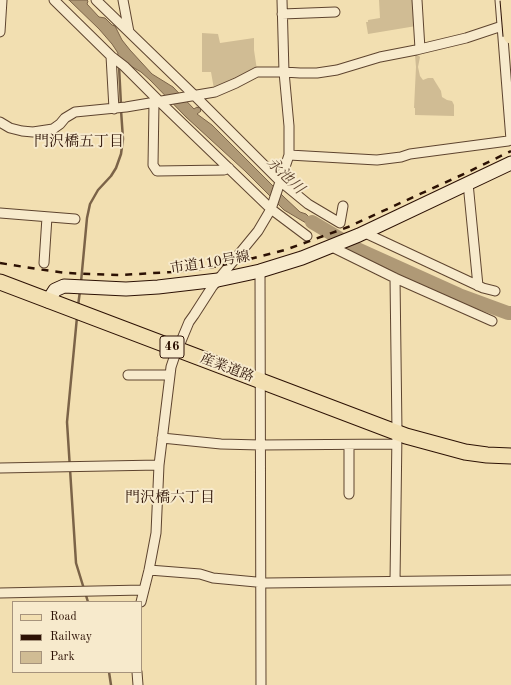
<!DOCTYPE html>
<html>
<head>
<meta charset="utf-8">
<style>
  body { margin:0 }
  #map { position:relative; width:511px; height:685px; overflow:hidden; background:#f2dfb1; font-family:"Old Standard TT",serif }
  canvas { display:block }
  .legend { position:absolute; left:12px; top:601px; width:130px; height:72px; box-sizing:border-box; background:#f7eacc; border:1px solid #a6937c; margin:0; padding:5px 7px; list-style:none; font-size:12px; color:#2c1104 }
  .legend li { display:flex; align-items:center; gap:8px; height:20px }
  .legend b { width:20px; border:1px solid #a6937c }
</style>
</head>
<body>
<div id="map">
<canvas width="511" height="685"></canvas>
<ul class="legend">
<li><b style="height:5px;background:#f2dfb1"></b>Road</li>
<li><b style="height:5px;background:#2c1104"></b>Railway</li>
<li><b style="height:11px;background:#d0bc94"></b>Park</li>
</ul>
</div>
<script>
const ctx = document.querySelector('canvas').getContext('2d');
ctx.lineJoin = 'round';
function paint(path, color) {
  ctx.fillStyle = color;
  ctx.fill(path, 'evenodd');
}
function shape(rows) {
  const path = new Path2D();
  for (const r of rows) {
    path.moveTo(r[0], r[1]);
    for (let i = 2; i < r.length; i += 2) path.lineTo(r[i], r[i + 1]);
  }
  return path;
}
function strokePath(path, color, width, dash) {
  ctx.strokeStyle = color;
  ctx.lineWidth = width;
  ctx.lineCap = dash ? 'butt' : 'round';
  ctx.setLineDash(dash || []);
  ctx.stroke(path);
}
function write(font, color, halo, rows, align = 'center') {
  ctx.font = font + ' "Old Standard TT","Noto Serif JP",serif';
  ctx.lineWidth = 4;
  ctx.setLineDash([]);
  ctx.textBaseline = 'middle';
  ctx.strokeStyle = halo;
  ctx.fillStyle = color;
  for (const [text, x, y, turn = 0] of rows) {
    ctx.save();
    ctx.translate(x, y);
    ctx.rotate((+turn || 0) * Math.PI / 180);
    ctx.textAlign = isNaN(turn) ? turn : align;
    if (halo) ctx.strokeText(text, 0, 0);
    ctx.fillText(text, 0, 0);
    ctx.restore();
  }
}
paint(shape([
  [379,0,415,0,416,26,368,34,366,22,368,22,368,20,380,18],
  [202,33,218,34,220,43,254,38,254,50,257,70,214,89,211,72,202,72],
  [415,55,418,55,420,57,418,67,420,76,423,80,428,78,433,78,436,83,441,91,442,97,447,100,452,101,454,105,454,116,415,115,415,108,414,108,416,67]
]), '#d0bc94');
const water = shape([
  [69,0,87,0,88,1,87,4,99,17,105,18,112,25,115,26,122,40,130,50,152,74,173,87,194,109,197,107,198,108,201,106,202,108,200,110,201,111,197,114,212,125,284,197,300,212,306,214,310,218,312,217,332,229,323,233,284,210,245,171,186,117,150,80,141,72,124,62,116,62,118,53,112,44,99,29,69,0]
]);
paint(water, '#af9976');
strokePath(water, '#7b6348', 1);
strokePath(shape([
  [119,66,121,105],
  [81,282,87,218,90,204,98,190,111,176,116,168,121,154,123,139,121,110],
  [78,306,80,291],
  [77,317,67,422,76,563,88,602],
  [109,672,111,685]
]), '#7b6348', 2.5);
strokePath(shape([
  [312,222,359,250,459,295,508,313,511,313]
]), '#af9976', 14);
const street = shape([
  [54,0,111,56,124,66,160,102,271,209,307,236],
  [96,0,194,95,280,181,308,204,340,223,343,206],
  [123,0,129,32],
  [417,0,420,49],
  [500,0,511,140],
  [282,14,335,12],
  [0,32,2,0],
  [111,56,114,109],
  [154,103,153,165,157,171,224,170,229,168],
  [0,122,10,128,22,131,33,132,53,129,60,124,65,118,75,112,126,107,215,92,236,83,257,72,284,72,300,73,317,73,337,70,380,57,416,50,466,38,511,23],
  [289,155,377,160,401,157,410,154,508,141,511,140],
  [468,183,478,286],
  [0,213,75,219],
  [363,232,483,288,495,291],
  [330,246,395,278,492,321],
  [44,263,47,217],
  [260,271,261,685],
  [395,278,397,432,395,581],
  [128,375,170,375],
  [162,438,221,444,260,445,396,444],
  [349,445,349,494],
  [0,468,159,465],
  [149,570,200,574,213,578,267,583,511,580],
  [0,593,143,590],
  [141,602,149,570,156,533,159,465,171,367,174,358,189,322,194,315,212,287,258,231,271,209,289,155,289,126,284,72,282,0],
  [137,672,138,685]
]);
const secondary = shape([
  [48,301,55,290,64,286,126,289,158,287,218,280,260,271,302,258,359,235,511,163]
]);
const primary = shape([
  [0,282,406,436,465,452,487,455,511,456]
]);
strokePath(street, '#5e442f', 11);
strokePath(secondary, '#2c1104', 15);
strokePath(primary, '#2c1104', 17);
strokePath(street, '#f7eacc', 9);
strokePath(secondary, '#f7eacc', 13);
strokePath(primary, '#f2dfb1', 15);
strokePath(shape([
  [0,263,37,269,66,273,120,275,172,272,208,268,242,261,285,250,348,227,466,173,511,151]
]), '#2c1104', 2.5, [7, 7]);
const primaryBridge = shape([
  [508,0,511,36]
]);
strokePath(primaryBridge, '#2c1104', 17, []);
strokePath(primaryBridge, '#f2dfb1', 15);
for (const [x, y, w] of [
  [172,347,24]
]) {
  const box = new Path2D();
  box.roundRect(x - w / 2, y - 11, w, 22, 3);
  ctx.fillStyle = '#f7eacc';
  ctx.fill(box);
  strokePath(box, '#2c1104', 1);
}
write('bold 13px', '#2c1104', null, [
  ["46",172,347]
]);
write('14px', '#2c1104', '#f7eacc', [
  ["市道110号線",210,263,-9],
  ["産業道路",227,368,21]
]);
write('15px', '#2c1104', '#f7eacc', [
  ["門沢橋五丁目",79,142],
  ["門沢橋六丁目",170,498]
]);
write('italic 15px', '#604732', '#f7eacc', [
  ["永池川",285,176,44]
]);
</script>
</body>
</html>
